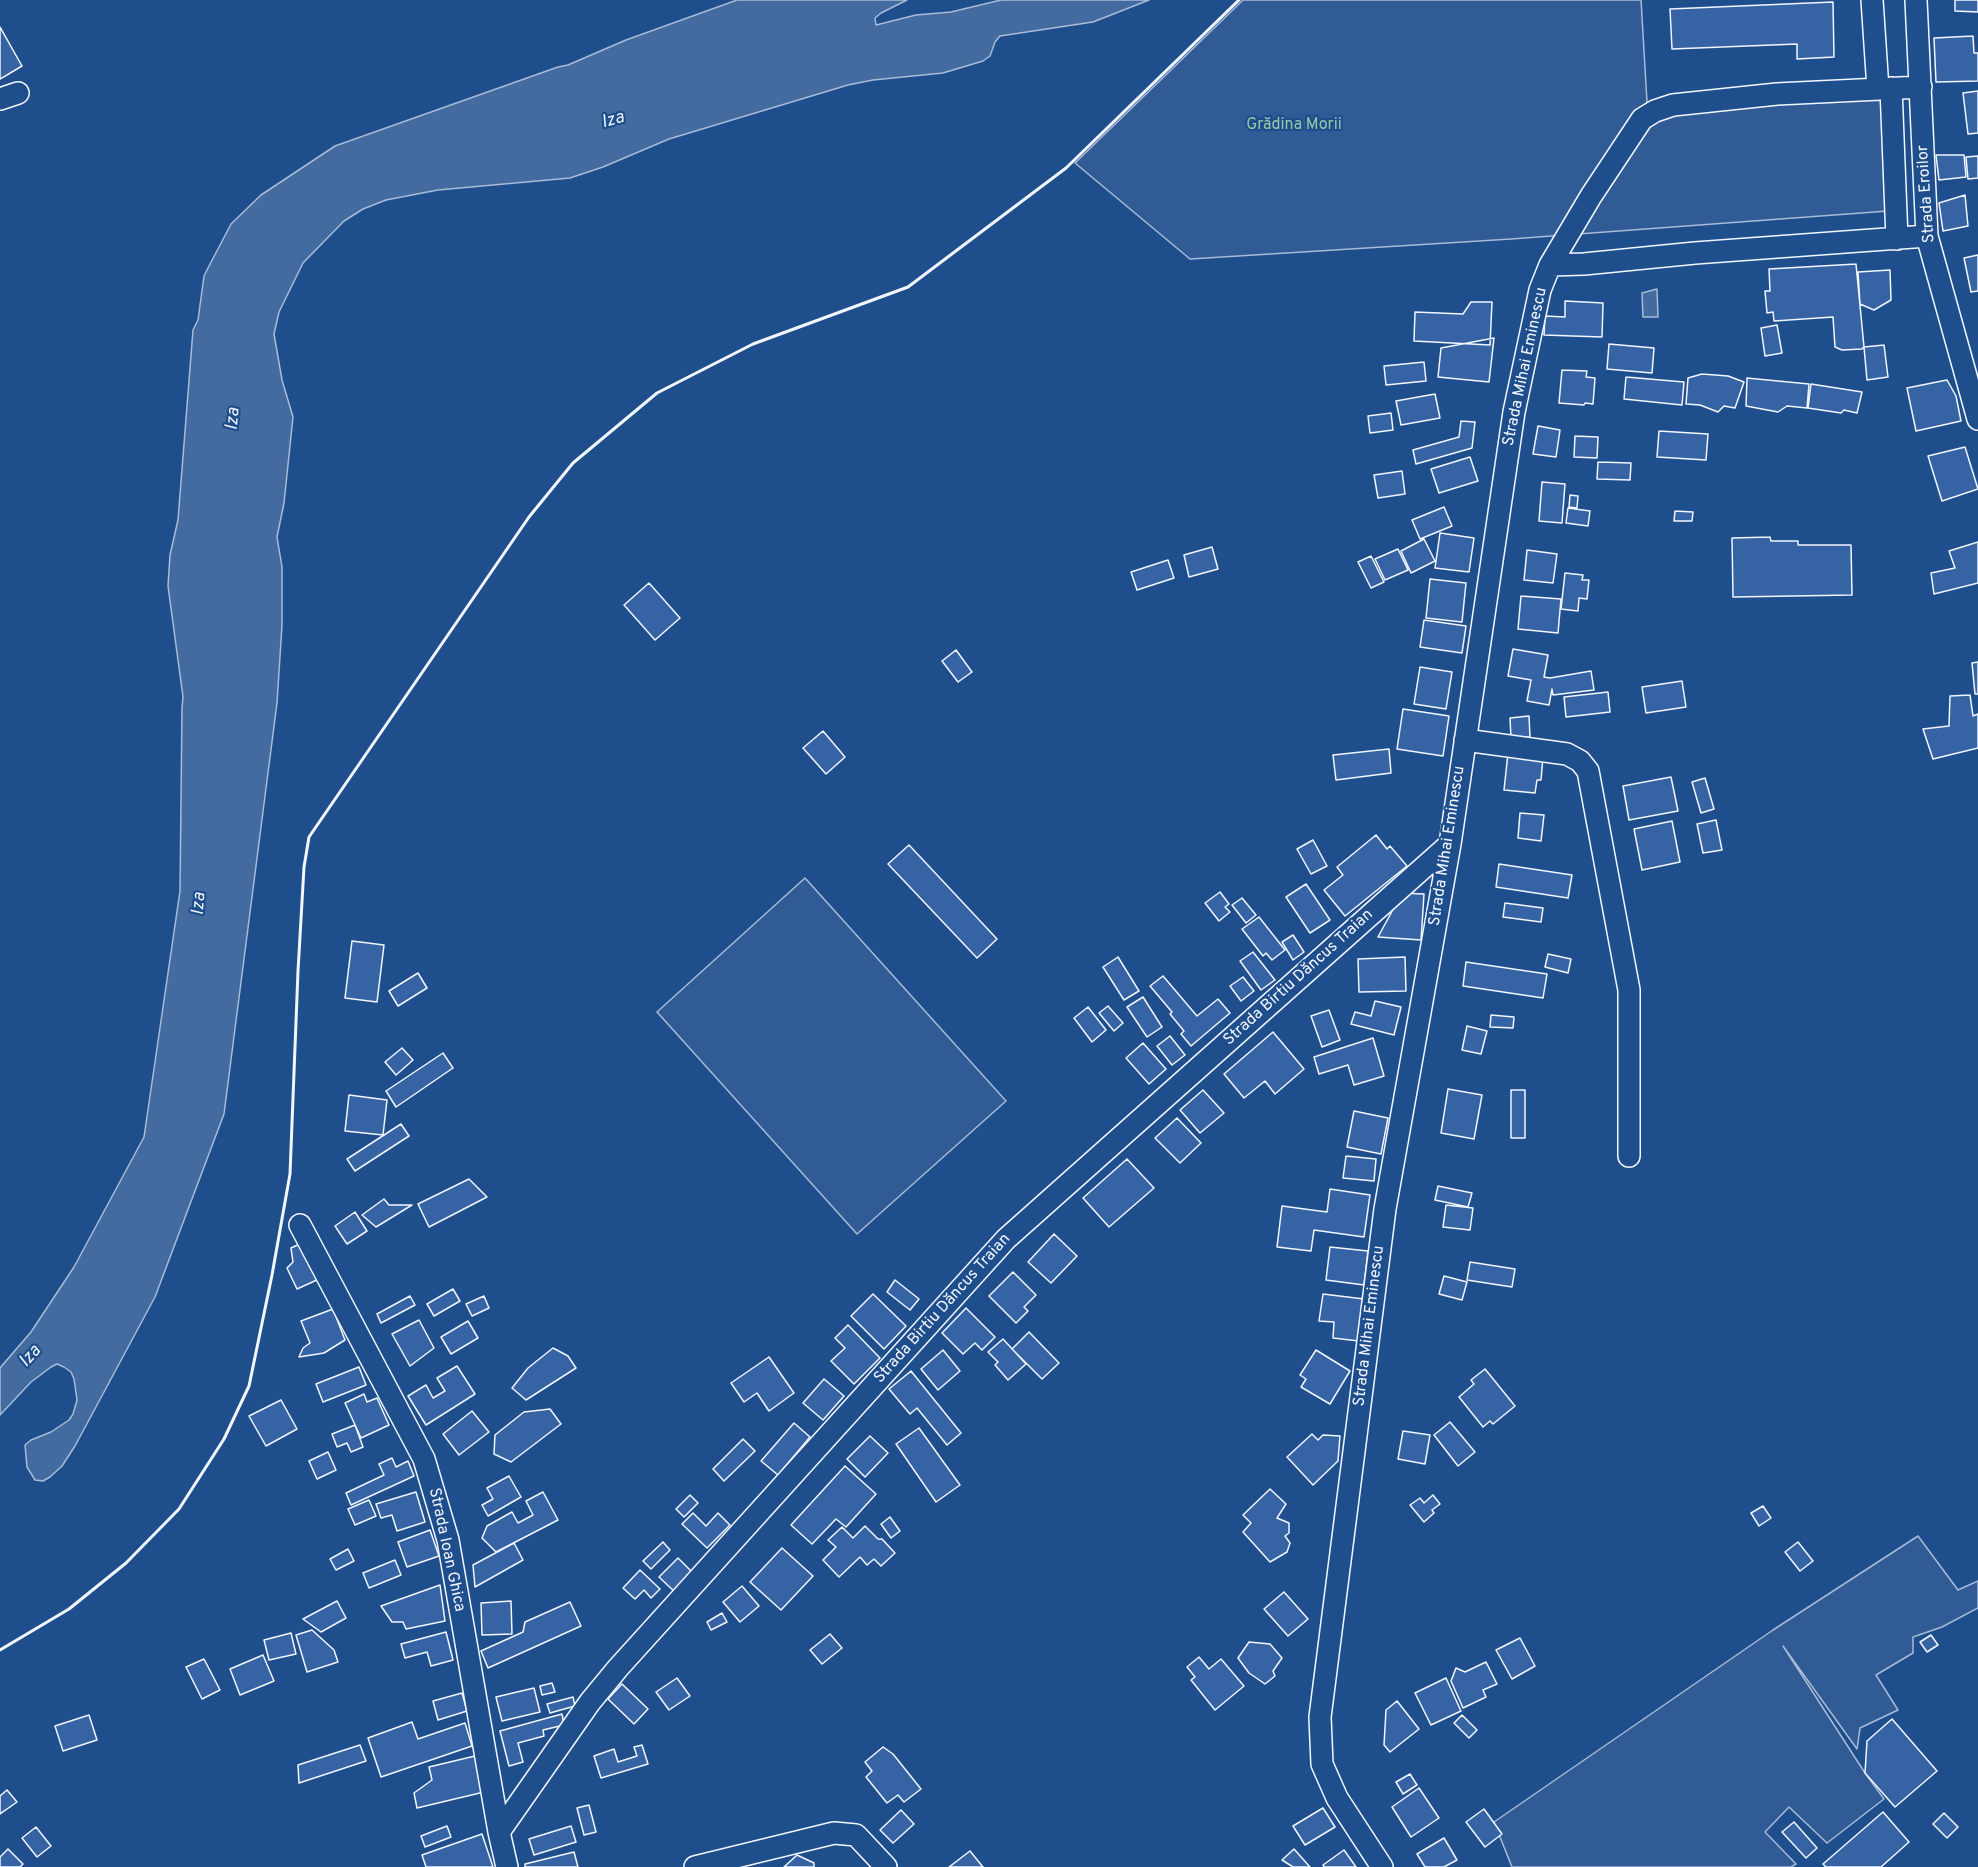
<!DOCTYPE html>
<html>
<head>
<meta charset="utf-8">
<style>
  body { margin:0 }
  canvas { display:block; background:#1f4e8c }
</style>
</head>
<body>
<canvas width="1978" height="1867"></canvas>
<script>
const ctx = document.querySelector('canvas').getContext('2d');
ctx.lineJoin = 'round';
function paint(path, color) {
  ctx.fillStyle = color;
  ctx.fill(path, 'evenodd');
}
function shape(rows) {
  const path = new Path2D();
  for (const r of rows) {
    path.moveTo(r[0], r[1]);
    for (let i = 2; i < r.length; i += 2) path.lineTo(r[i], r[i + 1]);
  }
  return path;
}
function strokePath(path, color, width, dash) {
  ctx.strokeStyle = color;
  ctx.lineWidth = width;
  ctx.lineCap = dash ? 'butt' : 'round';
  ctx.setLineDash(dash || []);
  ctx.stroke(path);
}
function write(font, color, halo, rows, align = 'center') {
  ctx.font = font + ' Overpass,sans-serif';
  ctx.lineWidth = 4.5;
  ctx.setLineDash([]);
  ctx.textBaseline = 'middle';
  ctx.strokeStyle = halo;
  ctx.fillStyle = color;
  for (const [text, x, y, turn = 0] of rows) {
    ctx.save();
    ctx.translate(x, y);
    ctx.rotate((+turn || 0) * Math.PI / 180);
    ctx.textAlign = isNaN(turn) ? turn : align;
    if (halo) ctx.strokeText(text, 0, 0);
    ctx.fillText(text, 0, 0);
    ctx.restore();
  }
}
const built = shape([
  [1243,0,1641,0,1647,102,1884,81,1888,211,1511,239,1190,259,1075,163,1243,0],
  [805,878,1006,1101,857,1234,657,1012,805,878],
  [1918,1536,1958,1590,1978,1581,1978,1608,1942,1627,1913,1637,1913,1653,1876,1675,1898,1710,1860,1728,1857,1749,1783,1646,1865,1773,1884,1799,1827,1843,1789,1807,1765,1832,1796,1864,1791,1867,1512,1867,1494,1822,1773,1630,1918,1536]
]);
paint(built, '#305b95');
strokePath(built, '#a8bbd7', 1.5);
const water = shape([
  [737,0,907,0,881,13,875,18,876,25,916,15,951,12,1001,0,1149,0,1093,22,1000,36,995,42,990,56,983,61,943,73,873,80,848,85,669,139,603,167,570,178,438,190,386,200,363,209,344,221,303,263,279,312,274,334,282,380,293,417,284,503,277,537,282,567,282,625,277,703,224,1114,155,1297,75,1446,62,1466,50,1477,43,1481,35,1480,27,1467,25,1445,31,1440,51,1432,69,1420,73,1414,77,1400,74,1379,71,1372,64,1367,57,1364,51,1367,31,1382,0,1415,0,1368,31,1332,74,1267,144,1137,180,891,182,708,183,697,168,586,170,555,178,520,193,330,198,320,204,276,208,268,231,224,261,195,335,146,558,67,568,65,626,40,737,0],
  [1657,289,1658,317,1643,317,1642,293,1657,289]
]);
paint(water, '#446ba0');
strokePath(water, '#a8bbd7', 1.5);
const building = shape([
  [1955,0,1978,0,1978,12,1955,11,1955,0],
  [1833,2,1834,57,1797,59,1797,44,1672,49,1670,9,1833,2],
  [0,27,22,66,0,79,0,27],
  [1973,36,1974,53,1978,53,1978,81,1936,82,1934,38,1973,36],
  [1978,91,1978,133,1968,134,1963,93,1978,91],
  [1936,155,1964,155,1966,177,1939,180,1936,155],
  [1978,156,1978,178,1968,179,1966,157,1978,156],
  [1965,195,1968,226,1943,231,1939,203,1965,195],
  [1978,255,1978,291,1971,292,1964,258,1978,255],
  [1856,264,1864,347,1862,349,1842,350,1835,347,1833,317,1774,321,1773,312,1767,313,1765,291,1770,291,1769,269,1856,264],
  [1890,270,1891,300,1874,310,1860,304,1858,272,1890,270],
  [1565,301,1603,303,1602,337,1544,335,1545,316,1565,317,1565,301],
  [1471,302,1492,302,1490,345,1414,341,1415,312,1463,314,1471,302],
  [1777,325,1782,353,1765,356,1761,328,1777,325],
  [1494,338,1489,382,1438,377,1441,348,1494,338],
  [1609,344,1654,348,1652,373,1607,369,1609,344],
  [1884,345,1888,377,1867,380,1864,347,1884,345],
  [1424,362,1426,381,1386,385,1384,366,1424,362],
  [1562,370,1587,371,1586,377,1595,378,1593,404,1585,403,1584,405,1559,403,1562,370],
  [1702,374,1728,376,1744,382,1735,408,1724,406,1718,412,1700,405,1686,404,1688,378,1702,374],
  [1626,377,1684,382,1682,405,1624,399,1626,377],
  [1747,378,1809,384,1807,408,1787,406,1778,412,1746,406,1747,378],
  [1947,380,1956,396,1961,421,1916,431,1907,388,1947,380],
  [1811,384,1862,392,1857,413,1844,410,1841,413,1808,408,1811,384],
  [1435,394,1440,418,1401,425,1396,401,1435,394],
  [1391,413,1393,430,1370,433,1368,416,1391,413],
  [1461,421,1475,422,1472,448,1416,464,1413,450,1459,437,1461,421],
  [1538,426,1560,430,1556,457,1533,454,1538,426],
  [1659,431,1708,434,1706,460,1657,457,1659,431],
  [1575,436,1598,437,1597,458,1574,457,1575,436],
  [1965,447,1978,489,1942,501,1928,456,1965,447],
  [1470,457,1478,481,1439,493,1431,469,1470,457],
  [1598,462,1631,463,1630,480,1597,479,1598,462],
  [1402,471,1405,494,1378,498,1374,475,1402,471],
  [1542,482,1565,484,1562,523,1539,521,1542,482],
  [1570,495,1578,496,1577,508,1569,507,1570,495],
  [1444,507,1452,526,1420,539,1412,520,1444,507],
  [1568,508,1590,511,1588,526,1566,523,1568,508],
  [1675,511,1693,512,1692,521,1674,521,1675,511],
  [1440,533,1474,538,1469,572,1435,568,1440,533],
  [1770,537,1771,541,1798,541,1798,545,1851,545,1852,595,1733,597,1732,538,1770,537],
  [1424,539,1435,561,1411,573,1401,551,1424,539],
  [1978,542,1978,583,1934,594,1931,573,1955,568,1949,551,1978,542],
  [1212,547,1218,569,1189,577,1184,555,1212,547],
  [1398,549,1408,570,1385,580,1375,559,1398,549],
  [1527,550,1557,554,1553,583,1524,580,1527,550],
  [1371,556,1384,582,1371,588,1358,562,1371,556],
  [1168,560,1174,578,1137,590,1131,572,1168,560],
  [1565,573,1583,575,1582,580,1589,580,1587,599,1579,598,1578,611,1561,609,1565,573],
  [1430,579,1466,583,1462,622,1426,618,1430,579],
  [649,583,680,618,655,640,624,605,649,583],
  [1521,596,1561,599,1558,633,1518,629,1521,596],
  [1424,620,1466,626,1462,653,1420,647,1424,620],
  [1513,649,1548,655,1544,677,1550,678,1591,671,1594,690,1553,695,1552,689,1549,705,1527,701,1531,680,1508,676,1513,649],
  [956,650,972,672,958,682,942,661,956,650],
  [1978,662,1978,694,1975,694,1972,663,1978,662],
  [1420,667,1452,672,1446,709,1414,704,1420,667],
  [1682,681,1686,707,1646,713,1642,687,1682,681],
  [1608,692,1610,712,1566,717,1564,697,1608,692],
  [1970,695,1973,716,1978,714,1978,748,1933,759,1923,729,1949,726,1950,696,1970,695],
  [1403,709,1449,716,1443,756,1397,749,1403,709],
  [1529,716,1530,737,1511,738,1510,718,1529,716],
  [823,731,845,757,826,774,803,748,823,731],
  [1389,749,1391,773,1336,780,1333,755,1389,749],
  [1508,753,1543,757,1541,780,1537,780,1535,793,1504,790,1508,753],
  [1671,777,1678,811,1629,820,1623,786,1671,777],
  [1705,778,1714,809,1701,813,1692,782,1705,778],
  [1520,813,1544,815,1541,841,1518,838,1520,813],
  [1716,820,1722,850,1703,853,1697,824,1716,820],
  [1672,821,1680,862,1642,870,1634,829,1672,821],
  [1376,835,1387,849,1390,846,1407,866,1345,916,1324,890,1343,875,1337,867,1376,835],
  [1313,840,1327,866,1311,874,1297,849,1313,840],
  [909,845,997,939,977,958,888,864,909,845],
  [1499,864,1572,875,1568,898,1496,887,1499,864],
  [1306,884,1330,920,1310,933,1286,897,1306,884],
  [1220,892,1229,904,1225,907,1230,912,1219,921,1205,903,1220,892],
  [1402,893,1424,894,1421,940,1378,937,1402,893],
  [1242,898,1256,915,1246,923,1232,905,1242,898],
  [1505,903,1543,908,1541,922,1503,917,1505,903],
  [1259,917,1285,950,1272,960,1266,953,1263,956,1242,929,1259,917],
  [1293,935,1304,952,1293,960,1282,942,1293,935],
  [352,941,384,945,377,1002,345,998,352,941],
  [1253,952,1275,980,1261,990,1240,961,1253,952],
  [1548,954,1571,959,1568,973,1545,967,1548,954],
  [1118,957,1139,991,1124,1000,1103,967,1118,957],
  [1405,957,1406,991,1359,992,1358,959,1405,957],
  [1466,962,1547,974,1543,998,1463,986,1466,962],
  [418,973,427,988,398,1006,389,991,418,973],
  [1163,976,1197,1016,1218,999,1230,1013,1191,1046,1181,1034,1184,1031,1170,1014,1172,1012,1150,986,1163,976],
  [1243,977,1254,991,1241,1001,1230,986,1243,977],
  [1143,997,1162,1027,1147,1037,1127,1007,1143,997],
  [1375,1001,1401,1007,1394,1035,1351,1024,1355,1012,1371,1016,1375,1001],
  [1108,1006,1123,1023,1114,1031,1099,1013,1108,1006],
  [1088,1007,1106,1030,1092,1042,1074,1018,1088,1007],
  [1329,1010,1340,1040,1322,1047,1311,1016,1329,1010],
  [1491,1015,1514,1017,1513,1028,1490,1027,1491,1015],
  [1467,1026,1487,1031,1481,1054,1462,1050,1467,1026],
  [1273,1032,1304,1069,1275,1094,1265,1081,1244,1098,1224,1074,1273,1032],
  [1170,1036,1185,1055,1172,1065,1157,1046,1170,1036],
  [1373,1038,1384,1076,1354,1085,1348,1065,1319,1074,1314,1057,1373,1038],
  [1143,1043,1166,1069,1149,1084,1126,1058,1143,1043],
  [402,1048,413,1060,396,1075,385,1062,402,1048],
  [443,1053,453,1068,396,1107,386,1091,443,1053],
  [1448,1089,1482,1095,1474,1139,1441,1133,1448,1089],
  [1203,1090,1224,1113,1200,1133,1180,1110,1203,1090],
  [1511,1090,1525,1090,1525,1138,1511,1138,1511,1090],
  [349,1095,387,1100,383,1135,345,1131,349,1095],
  [1354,1111,1388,1118,1381,1154,1347,1147,1354,1111],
  [1177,1118,1201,1143,1180,1163,1155,1138,1177,1118],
  [401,1124,409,1136,355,1171,347,1159,401,1124],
  [1346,1156,1376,1159,1374,1181,1343,1178,1346,1156],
  [1127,1159,1154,1188,1109,1227,1083,1198,1127,1159],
  [469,1179,487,1197,429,1227,418,1204,469,1179],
  [1438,1186,1472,1193,1468,1207,1435,1200,1438,1186],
  [1330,1189,1370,1195,1364,1237,1314,1230,1311,1251,1277,1247,1282,1206,1327,1212,1330,1189],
  [384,1199,389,1205,412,1205,376,1227,362,1215,384,1199],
  [1446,1205,1473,1208,1470,1230,1443,1227,1446,1205],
  [355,1212,367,1231,347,1244,335,1226,355,1212],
  [1054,1234,1077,1256,1051,1283,1028,1262,1054,1234],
  [302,1243,319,1279,297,1289,287,1268,293,1262,291,1248,302,1243],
  [1330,1247,1368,1251,1364,1285,1326,1280,1330,1247],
  [1470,1262,1515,1269,1512,1287,1467,1280,1470,1262],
  [1013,1272,1036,1295,1024,1307,1028,1311,1016,1323,989,1296,1013,1272],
  [1444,1276,1467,1282,1462,1300,1439,1294,1444,1276],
  [895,1280,919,1299,910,1310,887,1292,895,1280],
  [453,1289,460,1301,434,1316,427,1304,453,1289],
  [873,1294,906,1326,884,1349,851,1316,873,1294],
  [1323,1294,1364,1299,1359,1341,1333,1338,1334,1322,1319,1321,1323,1294],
  [410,1296,415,1305,381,1323,377,1314,410,1296],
  [484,1296,489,1308,472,1316,466,1304,484,1296],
  [966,1308,995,1337,982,1350,975,1343,963,1354,942,1333,966,1308],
  [333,1309,345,1340,324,1353,299,1357,303,1348,310,1343,301,1321,333,1309],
  [419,1320,434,1348,410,1366,392,1334,419,1320],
  [468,1321,478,1338,451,1354,441,1337,468,1321],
  [848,1325,880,1358,854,1384,831,1361,845,1348,835,1338,848,1325],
  [1029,1332,1059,1363,1042,1379,1012,1349,1029,1332],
  [1003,1339,1026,1364,1008,1380,995,1365,998,1362,988,1352,1003,1339],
  [553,1348,568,1356,576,1368,526,1400,512,1388,528,1368,553,1348],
  [943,1350,960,1371,938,1390,921,1369,943,1350],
  [1316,1350,1350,1371,1330,1404,1301,1387,1306,1379,1300,1375,1316,1350],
  [769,1357,794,1393,769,1411,757,1393,744,1402,731,1383,769,1357],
  [457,1366,475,1394,426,1425,408,1396,426,1385,433,1398,445,1391,437,1378,457,1366],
  [359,1367,366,1385,323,1402,316,1384,359,1367],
  [1485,1369,1515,1406,1493,1424,1490,1421,1483,1427,1459,1397,1474,1384,1471,1380,1485,1369],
  [911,1371,961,1433,947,1445,917,1408,910,1414,889,1389,911,1371],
  [824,1379,844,1396,823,1420,803,1403,824,1379],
  [364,1394,367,1402,377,1398,389,1425,361,1438,345,1403,364,1394],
  [281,1400,297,1429,266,1446,249,1416,281,1400],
  [550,1409,561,1424,511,1462,494,1454,495,1435,524,1412,550,1409],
  [472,1411,489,1432,459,1455,443,1434,472,1411],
  [1450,1422,1475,1452,1458,1466,1434,1435,1450,1422],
  [794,1423,810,1437,778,1475,761,1461,794,1423],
  [355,1425,363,1447,351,1452,347,1443,337,1447,332,1434,355,1425],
  [919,1428,960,1485,936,1502,896,1444,919,1428],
  [1403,1431,1430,1435,1425,1464,1398,1459,1403,1431],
  [1312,1434,1318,1440,1323,1435,1340,1436,1338,1461,1313,1485,1287,1457,1312,1434],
  [870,1436,888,1453,865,1477,847,1459,870,1436],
  [743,1439,755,1451,724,1481,713,1469,743,1439],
  [328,1452,336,1470,317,1479,309,1461,328,1452],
  [392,1458,396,1467,408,1461,414,1476,351,1505,346,1493,384,1475,379,1464,392,1458],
  [845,1466,876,1494,846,1527,836,1519,812,1544,791,1525,845,1466],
  [509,1476,521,1497,488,1516,482,1505,493,1499,487,1488,509,1476],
  [1270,1489,1286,1504,1277,1518,1289,1523,1289,1533,1285,1536,1290,1543,1287,1552,1270,1562,1243,1532,1251,1523,1243,1515,1270,1489],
  [416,1492,425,1522,397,1531,392,1515,381,1518,376,1504,416,1492],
  [543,1492,558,1520,496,1552,482,1538,487,1526,512,1512,518,1523,533,1515,526,1501,543,1492],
  [690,1495,698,1503,684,1517,676,1509,690,1495],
  [1433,1495,1440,1504,1432,1510,1434,1513,1424,1522,1410,1505,1420,1498,1424,1503,1433,1495],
  [369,1500,376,1516,355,1525,348,1509,369,1500],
  [1763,1506,1771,1518,1759,1526,1751,1513,1763,1506],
  [693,1513,706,1526,718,1513,730,1525,707,1548,682,1524,693,1513],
  [890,1517,900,1531,891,1538,881,1524,890,1517],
  [865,1526,878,1539,882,1539,895,1553,881,1566,874,1559,867,1565,860,1557,839,1577,823,1560,836,1547,828,1540,842,1527,853,1538,865,1526],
  [430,1530,439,1556,407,1567,398,1542,430,1530],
  [663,1542,670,1550,651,1569,643,1561,663,1542],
  [1798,1542,1813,1561,1800,1571,1785,1552,1798,1542],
  [514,1543,523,1560,475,1587,473,1565,514,1543],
  [782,1548,813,1576,781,1610,750,1582,782,1548],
  [348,1549,354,1561,336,1570,330,1559,348,1549],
  [678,1558,695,1575,677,1594,659,1577,678,1558],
  [395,1560,401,1575,369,1588,363,1573,395,1560],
  [640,1570,660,1589,651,1598,644,1590,635,1599,623,1588,640,1570],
  [440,1585,445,1621,406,1629,403,1622,392,1622,381,1606,440,1585],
  [742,1586,759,1606,740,1622,723,1602,742,1586],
  [1284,1592,1308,1619,1288,1636,1264,1609,1284,1592],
  [337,1601,346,1618,321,1632,303,1619,337,1601],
  [511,1601,512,1634,482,1635,481,1603,511,1601],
  [570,1602,581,1626,488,1668,481,1651,523,1632,525,1622,570,1602],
  [722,1613,727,1622,711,1630,707,1622,722,1613],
  [312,1630,334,1650,338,1662,307,1672,296,1635,312,1630],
  [446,1632,453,1660,431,1666,427,1652,405,1658,401,1644,446,1632],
  [291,1633,296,1654,269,1660,264,1640,291,1633],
  [830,1634,842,1648,822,1664,810,1650,830,1634],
  [1931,1635,1938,1645,1927,1652,1920,1642,1931,1635],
  [1520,1638,1535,1666,1512,1679,1496,1650,1520,1638],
  [1249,1642,1270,1644,1282,1658,1273,1671,1275,1676,1265,1684,1249,1673,1238,1658,1249,1642],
  [263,1655,274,1681,240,1695,230,1669,263,1655],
  [1199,1657,1209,1669,1221,1659,1244,1686,1215,1710,1191,1680,1195,1677,1187,1667,1199,1657],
  [204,1659,220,1690,202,1699,186,1667,204,1659],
  [1486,1662,1497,1684,1483,1690,1486,1697,1463,1708,1451,1681,1456,1668,1465,1672,1486,1662],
  [677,1678,690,1696,669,1710,656,1692,677,1678],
  [1446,1678,1461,1711,1431,1725,1415,1693,1446,1678],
  [552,1683,555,1692,542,1695,540,1686,552,1683],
  [622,1684,648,1709,634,1724,608,1699,622,1684],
  [534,1688,540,1712,502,1721,496,1697,534,1688],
  [462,1693,467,1711,438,1720,433,1701,462,1693],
  [573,1697,575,1706,550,1713,547,1704,573,1697],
  [1397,1701,1419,1729,1390,1752,1384,1745,1386,1710,1397,1701],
  [562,1714,564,1725,543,1730,544,1736,518,1743,523,1762,509,1766,500,1731,562,1714],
  [89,1715,97,1740,63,1751,55,1726,89,1715],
  [1462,1715,1477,1730,1469,1738,1454,1723,1462,1715],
  [1892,1719,1937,1771,1895,1807,1865,1773,1867,1741,1892,1719],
  [412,1722,418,1739,465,1723,472,1746,381,1777,368,1738,412,1722],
  [360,1745,366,1761,299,1783,298,1765,360,1745],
  [642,1745,648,1764,601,1778,594,1756,614,1749,618,1762,637,1756,634,1747,642,1745],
  [883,1747,893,1754,921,1789,904,1802,898,1795,887,1803,866,1777,872,1771,865,1762,883,1747],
  [475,1756,484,1792,417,1808,414,1793,432,1780,429,1767,475,1756],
  [1410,1774,1417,1785,1403,1794,1396,1782,1410,1774],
  [1419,1788,1439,1818,1411,1837,1392,1807,1419,1788],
  [7,1790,17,1802,0,1814,0,1796,7,1790],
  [589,1805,596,1832,584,1835,577,1808,589,1805],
  [1323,1808,1335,1827,1305,1845,1293,1826,1323,1808],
  [1484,1809,1502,1834,1485,1847,1466,1822,1484,1809],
  [901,1810,914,1824,893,1843,880,1830,901,1810],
  [1883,1812,1909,1842,1881,1867,1826,1867,1823,1864,1883,1812],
  [1944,1813,1958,1827,1947,1838,1933,1824,1944,1813],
  [1794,1822,1817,1848,1806,1858,1782,1832,1794,1822],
  [447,1826,451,1837,425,1847,421,1836,447,1826],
  [571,1826,576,1842,534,1855,529,1839,571,1826],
  [36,1827,51,1846,37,1857,22,1838,36,1827],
  [482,1834,493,1867,426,1867,422,1855,482,1834],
  [1444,1838,1457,1860,1444,1867,1425,1867,1417,1854,1444,1838],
  [8,1849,23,1864,20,1867,0,1867,0,1857,8,1849],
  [1294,1849,1310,1867,1293,1867,1282,1860,1294,1849],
  [1344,1850,1356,1867,1324,1867,1323,1865,1344,1850],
  [970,1851,983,1867,949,1867,970,1851],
  [574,1852,578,1867,525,1867,525,1864,574,1852],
  [797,1855,814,1863,814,1867,784,1867,797,1855]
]);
paint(building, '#3563a3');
strokePath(building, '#f2f6ff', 1.5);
const minor = shape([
  [1872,0,1878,89],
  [1916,0,1927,236,1978,419],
  [1891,88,1897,239],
  [0,99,18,93],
  [1550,265,1584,264,1695,253,1927,236],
  [1465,740,1567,754,1580,761,1588,771,1629,990,1629,1156],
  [300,1225,424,1459,448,1540,499,1832,507,1867],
  [499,1832,590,1702,618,1668,1006,1239,1450,844],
  [695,1867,834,1833,856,1835,886,1867],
  [1382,1867,1337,1798,1322,1764,1320,1717,1385,1209,1450,844,1514,412,1540,290,1550,265,1591,196,1642,119,1655,111,1673,105,1777,94,1921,87]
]);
strokePath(minor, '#f2f6ff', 24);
strokePath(minor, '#1f4e8c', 21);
strokePath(shape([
  [0,1650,69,1609,126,1563,179,1509,224,1439,249,1386,272,1275,290,1174,298,971,304,867,309,837,529,517,573,463,657,393,753,344,908,287,1066,168,1239,0]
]), '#f2f6ff', 3);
write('16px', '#97c8a6', '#1f4e8c', [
  ["Grădina Morii",1294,126]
]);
write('16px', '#f2f6ff', '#1f4e8c', [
  ["Strada Eroilor",1927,194,-94],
  ["Strada Mihai Eminescu",1526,367,-78],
  ["Strada Mihai Eminescu",1448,846,-81],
  ["Strada Birtiu Dăncus Traian",1299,978,-42],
  ["Strada Birtiu Dăncus Traian",943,1309,-48],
  ["Strada Mihai Eminescu",1370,1326,-83],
  ["Strada Ioan Ghica",446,1550,78]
]);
write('italic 18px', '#f2f6ff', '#1f4e8c', [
  ["Iza",613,121,-15],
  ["Iza",234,419,-85],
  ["Iza",200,904,-86],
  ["Iza",31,1357,-48]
]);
</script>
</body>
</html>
